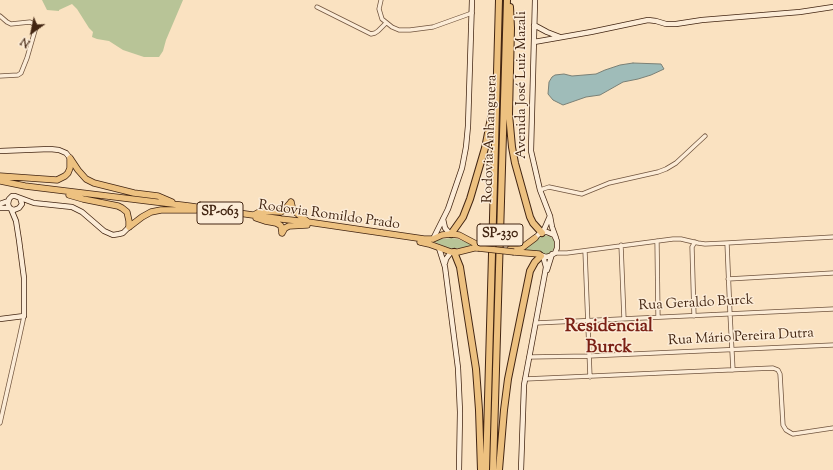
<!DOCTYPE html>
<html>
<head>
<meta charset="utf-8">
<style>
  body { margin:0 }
  #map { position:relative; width:833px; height:470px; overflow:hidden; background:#fae2c1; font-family:"Sorts Mill Goudy",serif }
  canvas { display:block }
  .north { position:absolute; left:12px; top:12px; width:40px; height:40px; -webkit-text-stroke:3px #fcecd7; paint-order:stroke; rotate:213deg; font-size:11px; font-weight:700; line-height:16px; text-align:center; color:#422512 }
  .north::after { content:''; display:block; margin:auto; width:14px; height:18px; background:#422512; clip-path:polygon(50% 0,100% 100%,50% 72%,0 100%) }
</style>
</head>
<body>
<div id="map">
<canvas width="833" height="470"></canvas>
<div class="north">N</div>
</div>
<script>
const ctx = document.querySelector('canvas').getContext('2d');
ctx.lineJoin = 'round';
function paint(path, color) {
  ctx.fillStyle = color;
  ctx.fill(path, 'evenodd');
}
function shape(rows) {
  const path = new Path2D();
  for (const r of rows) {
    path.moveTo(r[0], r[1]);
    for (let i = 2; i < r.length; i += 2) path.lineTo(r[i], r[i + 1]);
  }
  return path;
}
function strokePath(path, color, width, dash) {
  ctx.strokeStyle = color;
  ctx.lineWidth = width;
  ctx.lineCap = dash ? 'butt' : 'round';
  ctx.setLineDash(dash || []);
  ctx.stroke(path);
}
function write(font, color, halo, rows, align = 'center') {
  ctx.font = font + ' "Sorts Mill Goudy",serif';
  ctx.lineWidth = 3;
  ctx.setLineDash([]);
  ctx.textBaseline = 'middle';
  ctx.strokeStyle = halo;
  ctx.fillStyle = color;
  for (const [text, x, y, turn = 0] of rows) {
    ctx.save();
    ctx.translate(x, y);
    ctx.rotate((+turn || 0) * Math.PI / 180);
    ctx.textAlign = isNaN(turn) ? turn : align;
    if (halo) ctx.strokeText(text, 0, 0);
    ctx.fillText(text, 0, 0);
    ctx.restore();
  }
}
paint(shape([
  [42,0,183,0,166,40,163,51,159,57,144,57,123,50,109,41,97,39,92,37,93,32,89,28,77,9,72,4,59,10,59,11,47,10],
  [543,235,550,236,554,240,555,246,552,252,550,254,544,255,521,250,540,236],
  [452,238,458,239,475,246,452,249,446,247,430,240]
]), '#b8c497');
const water = shape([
  [633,63,661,64,664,69,651,75,638,79,623,82,600,95,586,97,563,105,553,100,548,94,549,82,552,77,555,75,564,74,572,76,596,74,605,70,620,65,633,63]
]);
paint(water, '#9fbcb9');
strokePath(water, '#7a8076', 1);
const street = shape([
  [381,0,379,9,382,19,392,27,399,30,410,30,433,27,472,13],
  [317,7,371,34,375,33,378,31,386,23],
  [0,16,7,22,11,24,30,22,34,24,36,27,27,58,21,73,18,75,0,76],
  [540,190,549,187,582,194,609,183,658,172,666,169,676,163,705,136],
  [657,241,658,317],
  [727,243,730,314,733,370],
  [621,245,624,319],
  [585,251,590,377],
  [555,253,567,253,673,239,681,239,698,243,705,244,727,243,833,237],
  [728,279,833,273],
  [694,316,692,247,695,242],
  [536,323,833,309],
  [529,357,589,356,833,345],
  [525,379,773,368,778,370,780,374,783,425,786,430,791,433,793,434,833,428],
  [0,423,19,339,24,316]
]);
const secondary = shape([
  [535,0,531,151,540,190,550,216,552,227,556,238],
  [534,25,547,32,560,37],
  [534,42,591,32,648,20,656,21,666,24,676,24,702,20,800,12,833,7],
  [0,151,50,149,59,150,66,153,70,158],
  [20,198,22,204,19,208,14,210,11,209,9,207,8,204,9,199,12,196,15,196,34,203,72,207,82,212,104,231,113,235,119,234,123,233,129,227],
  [0,204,8,201],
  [0,208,10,208],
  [443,219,445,228,450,234],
  [543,232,550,216],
  [535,238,539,234,543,232,547,232,554,235,557,241,557,248,555,253,550,256,546,257,540,255],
  [433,239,448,209,462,168,466,147,468,126,472,0],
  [439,248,445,267,458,368,460,412,459,470],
  [445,263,446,259,451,252],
  [547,270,552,254],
  [0,319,24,316,24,278,19,240,16,221,11,209],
  [521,470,524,385,545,273,546,267,543,256]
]);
const primary = shape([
  [70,158,78,170,86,179,94,183,134,193,158,196,172,202],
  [0,176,57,180,65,176,68,173,70,168,70,159],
  [0,181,25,186,189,206,281,219,308,222,424,239,433,239,442,235,451,234,459,235,478,245],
  [69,195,83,199,118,206,122,208,127,212,129,221,129,227],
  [291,202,293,210,308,222],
  [254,215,261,211,281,212,285,209,291,202],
  [256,218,265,221,276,223,280,225,281,226,282,233],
  [129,227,142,217,151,212,161,210,196,210],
  [282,233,285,228,289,226,307,225],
  [420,242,429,244,451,252,458,252,474,248,478,248],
  [510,249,519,249,523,247,535,238],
  [514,252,539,254]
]);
const highway = shape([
  [510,7,511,28,509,114,512,147,515,163,530,217,533,223,542,233],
  [451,234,463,217,470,199,485,148,493,108],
  [454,252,460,267,476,369,479,410,481,470],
  [486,470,487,435,499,0],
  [493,470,507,0],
  [499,470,504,410,508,379,530,271,535,262,541,256]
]);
strokePath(street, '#70543e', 5);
strokePath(secondary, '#422512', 6);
strokePath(primary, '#422512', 7);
strokePath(highway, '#422512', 8);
strokePath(street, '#fcecd7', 3.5);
strokePath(secondary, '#fcecd7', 4.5);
strokePath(primary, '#edc180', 5.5);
strokePath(highway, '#edc180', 6);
const primaryBridge = shape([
  [478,248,514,252]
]);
strokePath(primaryBridge, '#422512', 7, []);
strokePath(primaryBridge, '#edc180', 5.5);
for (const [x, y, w] of [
  [220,213,46],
  [500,235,46]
]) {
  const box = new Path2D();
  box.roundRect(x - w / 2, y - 11, w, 22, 3);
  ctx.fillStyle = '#fcecd7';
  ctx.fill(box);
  strokePath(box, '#422512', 1);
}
write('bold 13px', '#422512', null, [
  ["SP-063",220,213],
  ["SP-330",500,235]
]);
write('14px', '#422512', '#fcecd7', [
  ["Avenida José Luiz Mazali",523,85,-90],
  ["Rodovia Anhanguera",491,139,-88],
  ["Rodovia Romildo Prado",329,216,8],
  ["Rua Geraldo Burck",696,304,-3],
  ["Rua Mário Pereira Dutra",741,338,-3]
]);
write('bold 18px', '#7a1f14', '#fcecd7', [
  ["Residencial",609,328],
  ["Burck",609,349]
]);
</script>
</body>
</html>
